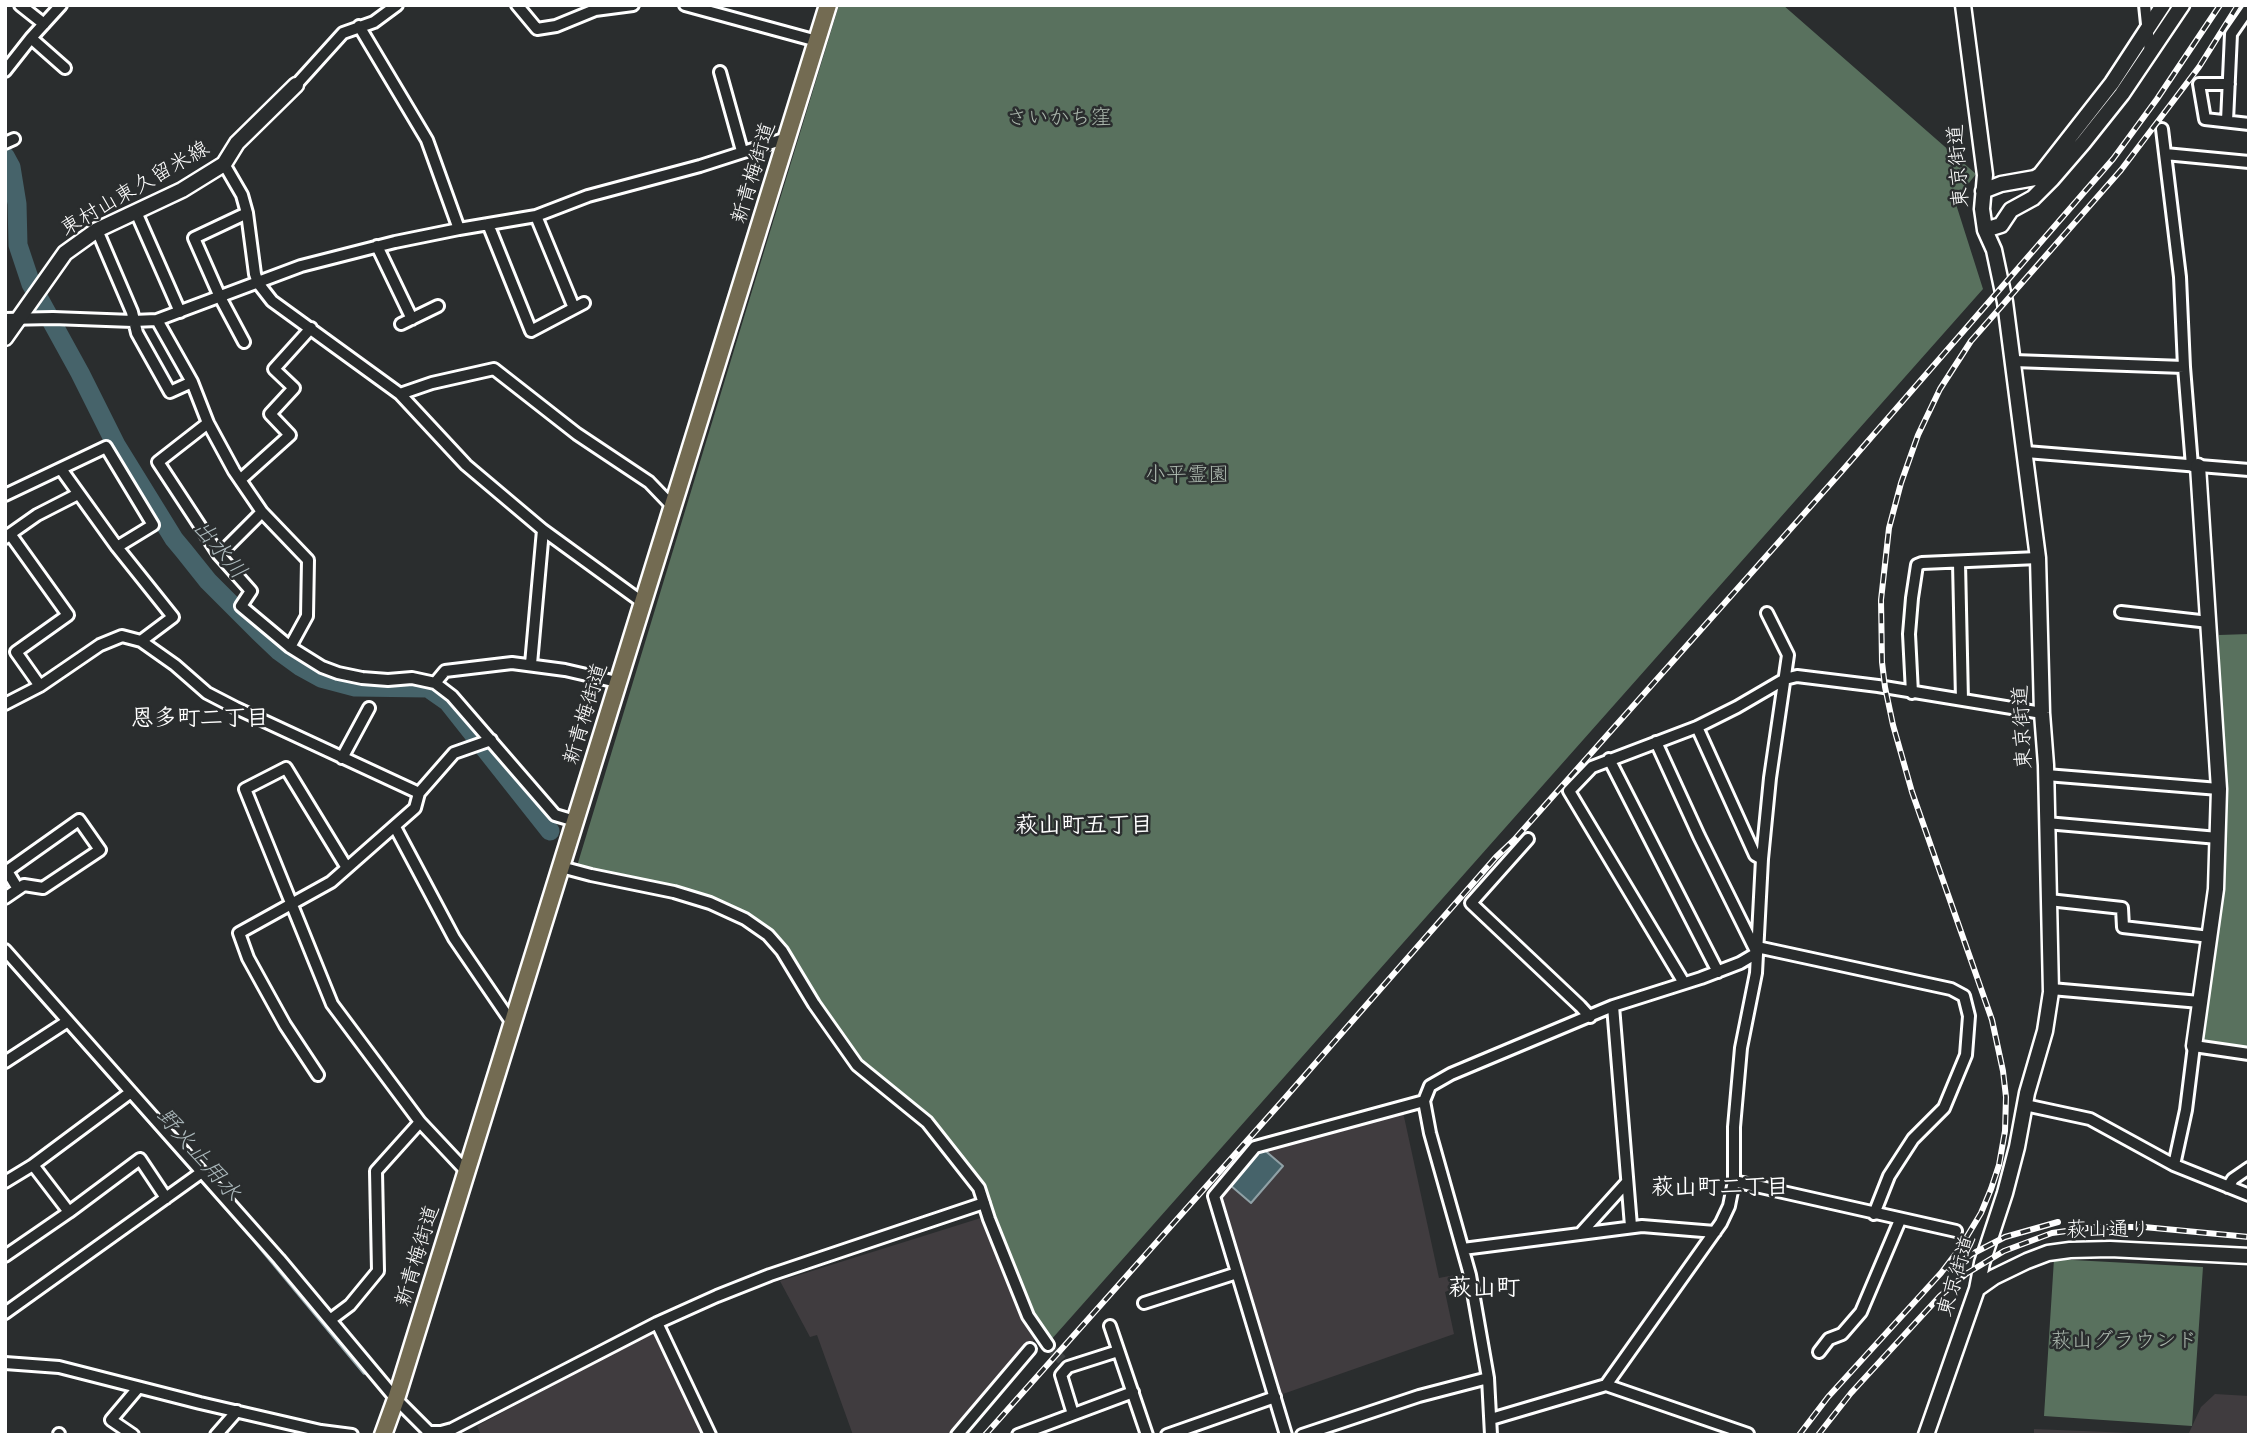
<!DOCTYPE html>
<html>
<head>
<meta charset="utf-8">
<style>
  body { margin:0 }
  #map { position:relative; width:2254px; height:1440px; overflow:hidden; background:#2a2d2e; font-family:"Shantell Sans",sans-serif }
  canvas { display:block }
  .frame { position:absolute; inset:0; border:7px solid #fff; pointer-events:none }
</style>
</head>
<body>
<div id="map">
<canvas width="2254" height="1440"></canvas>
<div class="frame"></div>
</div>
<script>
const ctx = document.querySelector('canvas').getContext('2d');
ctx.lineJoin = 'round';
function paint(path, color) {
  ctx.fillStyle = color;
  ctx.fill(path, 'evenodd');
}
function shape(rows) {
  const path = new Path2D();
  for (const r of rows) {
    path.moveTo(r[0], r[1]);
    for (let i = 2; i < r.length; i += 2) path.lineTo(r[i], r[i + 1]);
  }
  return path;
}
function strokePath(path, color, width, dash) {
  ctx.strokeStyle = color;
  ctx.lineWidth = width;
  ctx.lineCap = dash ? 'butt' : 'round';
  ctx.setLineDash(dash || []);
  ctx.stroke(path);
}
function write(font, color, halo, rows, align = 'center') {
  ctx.font = font + ' "Shantell Sans","Klee One",sans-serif';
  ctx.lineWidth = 5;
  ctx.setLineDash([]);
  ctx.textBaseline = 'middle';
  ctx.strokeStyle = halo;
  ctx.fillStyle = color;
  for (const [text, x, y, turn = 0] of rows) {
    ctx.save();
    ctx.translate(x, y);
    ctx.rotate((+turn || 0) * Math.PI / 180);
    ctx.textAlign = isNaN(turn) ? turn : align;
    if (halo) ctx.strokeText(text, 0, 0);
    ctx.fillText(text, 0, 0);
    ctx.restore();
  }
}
paint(shape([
  [1403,1112,1439,1278,1460,1274,1462,1285,1445,1292,1454,1334,1280,1395,1218,1197,1257,1150],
  [984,1217,1038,1335,953,1435,853,1435,817,1335,810,1337,780,1281],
  [656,1330,703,1435,481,1435,477,1426],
  [2215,1394,2249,1396,2249,1435,2188,1435,2201,1407],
  [2034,1429,2179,1435,2034,1435]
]), '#403c3f');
paint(shape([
  [839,5,1783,5,1976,174,1955,201,1983,289,1050,1341,1031,1315,992,1213,986,1185,930,1118,859,1063,828,1019,785,947,749,918,577,866],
  [2249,634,2249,1049,2202,1042,2224,867,2219,635],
  [2054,1259,2203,1267,2192,1426,2044,1416]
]), '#59715e');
const water = shape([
  [1262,1148,1283,1166,1251,1203,1230,1185,1262,1148]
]);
paint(water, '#46636a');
strokePath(water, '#90a1a6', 2);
strokePath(shape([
  [5,959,252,1238,364,1373]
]), '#90a1a6', 3.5);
strokePath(shape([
  [5,156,11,167,17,204,18,245,31,284,80,373,116,445,174,539,184,551,208,581,258,631,279,651,301,667,321,678,355,687,428,688,448,702,550,831]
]), '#46636a', 19);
strokePath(shape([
  [1048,1345,1062,1360]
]), '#3f4243', 10, [10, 5]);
const street = shape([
  [20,5,44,24],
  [517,5,537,29,556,26,595,10,633,5],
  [685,5,817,41],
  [2145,5,2150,53],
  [359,26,427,140,459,229],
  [31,38,65,68],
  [5,71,31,38,61,5],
  [720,72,742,151],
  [2229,84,2199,84,2205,119,2249,124],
  [296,85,343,33,374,22,397,5],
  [2227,121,2231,34,2249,8],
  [2162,129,2180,277,2184,367,2192,466],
  [5,143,14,139],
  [2165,154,2249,162],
  [224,164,242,195,247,213,255,274,258,283,272,301,400,394,466,465,543,530,642,602],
  [136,212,180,312],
  [536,216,574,308],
  [488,224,531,331,584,303],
  [97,230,132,312,137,333,170,392,192,382],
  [377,246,412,319],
  [5,319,53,318,133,321,157,320,301,266,395,242,459,229,536,216,588,196,700,166,787,138],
  [157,320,192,382,208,423,234,471,262,512,308,560,307,616,290,647],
  [401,324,438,306],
  [244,342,220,297,194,238,247,213],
  [2014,361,2184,367],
  [400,394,432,383,494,369,577,434,649,482,673,507],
  [208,423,158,462,219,555,262,512],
  [2026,452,2249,470],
  [61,469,117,547,173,617,141,641],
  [240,480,290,435,270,414,294,388,274,369,311,328],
  [5,495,106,447,153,525,117,547],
  [10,534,37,515,78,494],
  [5,538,10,534,68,615,16,652,40,686],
  [219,555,251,591,241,606,290,647,322,667,338,673,362,678,388,680,412,678,435,683,452,696,555,815,575,821],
  [1959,563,1962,700],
  [2121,612,2209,622],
  [531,664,543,530],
  [435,683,445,671,512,663,565,670,617,682],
  [1912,693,1909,634,1912,598,1917,565,1922,563,2038,558],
  [5,704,40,686,100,645,122,636,141,641,175,665,207,693,236,708,419,793],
  [1697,727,1755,855,1762,859],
  [1656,742,1699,836,1756,951],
  [342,758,369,708],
  [1609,759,1718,972],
  [2046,775,2219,789],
  [2046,823,2218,838],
  [395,827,454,938,512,1023],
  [1528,839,1471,903,1580,1006,1590,1017],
  [561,867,591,875,674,892,710,903,745,919,768,935,782,951,814,1004,857,1065,927,1122,979,1188,989,1219,1028,1316,1048,1345],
  [347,868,286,768,245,789,332,1004,420,1122,466,1171],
  [5,898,24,885,43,888,100,850,79,820,7,871,18,889],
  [2049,900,2122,908,2123,927,2210,937],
  [1757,947,1951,989,1964,996,1969,1016,1966,1055,1944,1108,1913,1139,1889,1176,1874,1214],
  [5,950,279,1259,396,1399,432,1435],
  [1684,983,1569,791,1592,767,1697,727,1737,707,1785,679,1797,676,1878,686,2042,713],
  [2051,989,2200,1002],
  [1613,1006,1631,1226],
  [5,1062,68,1021],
  [318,1075,285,1025,248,958,239,933,331,882,415,808,419,793,454,753,491,740],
  [2025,1105,2090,1119,2174,1165,2249,1195],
  [2174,1165,2186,1110,2194,1046,2249,1054],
  [1734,1181,1956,1231],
  [5,1182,33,1165,131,1092],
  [2228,1187,2233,1179,2249,1168],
  [69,1212,140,1159,166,1198],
  [1580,1234,1627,1182],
  [1463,1249,1642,1226,1715,1232],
  [5,1256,69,1212,33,1165],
  [1144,1303,1237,1273],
  [5,1313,202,1172],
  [330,1320,350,1305,378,1271,376,1171,420,1122],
  [657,1323,710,1435],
  [1110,1326,1147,1435],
  [1819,1352,1829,1339,1842,1334,1861,1312,1900,1220],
  [5,1363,59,1367,200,1403,321,1431,352,1435],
  [1606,1385,1748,1434],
  [1073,1414,1061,1375,1068,1367,1118,1351],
  [1491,1419,1606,1385,1721,1223,1729,1206,1734,1181,1734,1127,1741,1048,1756,973,1762,859,1770,778,1788,655,1767,613],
  [59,1434,59,1435],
  [133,1435,111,1420,138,1388],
  [216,1435,237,1411],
  [427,1435,430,1432,441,1432,452,1429,657,1323,717,1296,770,1275,984,1203],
  [957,1435,1030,1349],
  [1018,1435,1133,1392],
  [1167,1435,1275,1397],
  [1286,1435,1214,1196,1255,1147,1424,1101],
  [1302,1435,1419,1396,1488,1378],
  [1491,1435,1488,1378,1470,1275,1430,1133,1424,1101,1430,1086,1451,1074,1613,1006,1701,978,1740,963,1757,953]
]);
const secondary = shape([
  [1983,191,2001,184,2035,178,2040,175,2112,83,2163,5],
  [1985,230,2001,225,2011,210,2033,198,2052,179,2083,143,2122,94,2182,5],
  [5,338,65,253,97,230,182,190,224,164,237,143,296,85],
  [2194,1046,2216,889,2219,789,2198,466],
  [1977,1289,1994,1277,2027,1261,2048,1253,2070,1250,2110,1249,2249,1256],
  [1926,1435,1977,1289,1982,1263,2005,1193,2017,1147,2027,1093,2045,1031,2051,992,2046,765,2042,713,2038,558,2005,302,1994,250,1985,230,1982,209,1985,175,1963,5]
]);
const primary = shape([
  [383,1435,396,1399,828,5]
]);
strokePath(street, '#fff', 16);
strokePath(secondary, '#fff', 19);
strokePath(primary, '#fff', 21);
strokePath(street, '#2a2d2e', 10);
strokePath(secondary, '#2a2d2e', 14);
strokePath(primary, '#736b52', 16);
const rail = shape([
  [1950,1269,1972,1254,2005,1237,2058,1222],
  [985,1435,1285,1098,1496,857,1514,840,1842,471,2113,159,2157,99,2220,5],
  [1799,1435,1828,1397,1941,1273,1960,1248,1981,1213,1991,1189,1999,1165,2005,1131,2006,1097,2003,1071,1992,1020,1912,792,1893,725,1885,687,1882,662,1881,600,1889,528,1901,483,1918,435,1940,389,1971,341,2121,170,2199,67,2238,5],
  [1818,1435,1851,1393,1940,1296,1966,1274,2004,1251,2052,1233,2095,1227,2144,1227,2249,1237]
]);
strokePath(rail, '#fff', 6);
strokePath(rail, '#2a2d2e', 3.5, [10]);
write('21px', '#acb8ae', '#2a2d2e', [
  ["さいかち窪",1059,119],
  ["小平霊園",1187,476],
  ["萩山グラウンド",2124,1342]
]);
write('21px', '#fff', '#2a2d2e', [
  ["東京街道",1959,166,-94],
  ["新青梅街道",754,173,-73],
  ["東村山東久留米線",135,189,-30],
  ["新青梅街道",586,714,-73],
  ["東京街道",2023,727,-93],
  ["萩山通り",2108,1231],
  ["新青梅街道",418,1256,-73],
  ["東京街道",1957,1276,-73]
]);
write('italic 23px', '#acb9bc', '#2a2d2e', [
  ["出水川",219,550,50],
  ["野火止用水",198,1155,49]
]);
write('bold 23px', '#fff', '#2a2d2e', [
  ["恩多町二丁目",200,719],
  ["萩山町五丁目",1084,826],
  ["萩山町二丁目",1720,1188]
]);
write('bold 24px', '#fff', '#2a2d2e', [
  ["萩山町",1484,1289]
]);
</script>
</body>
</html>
